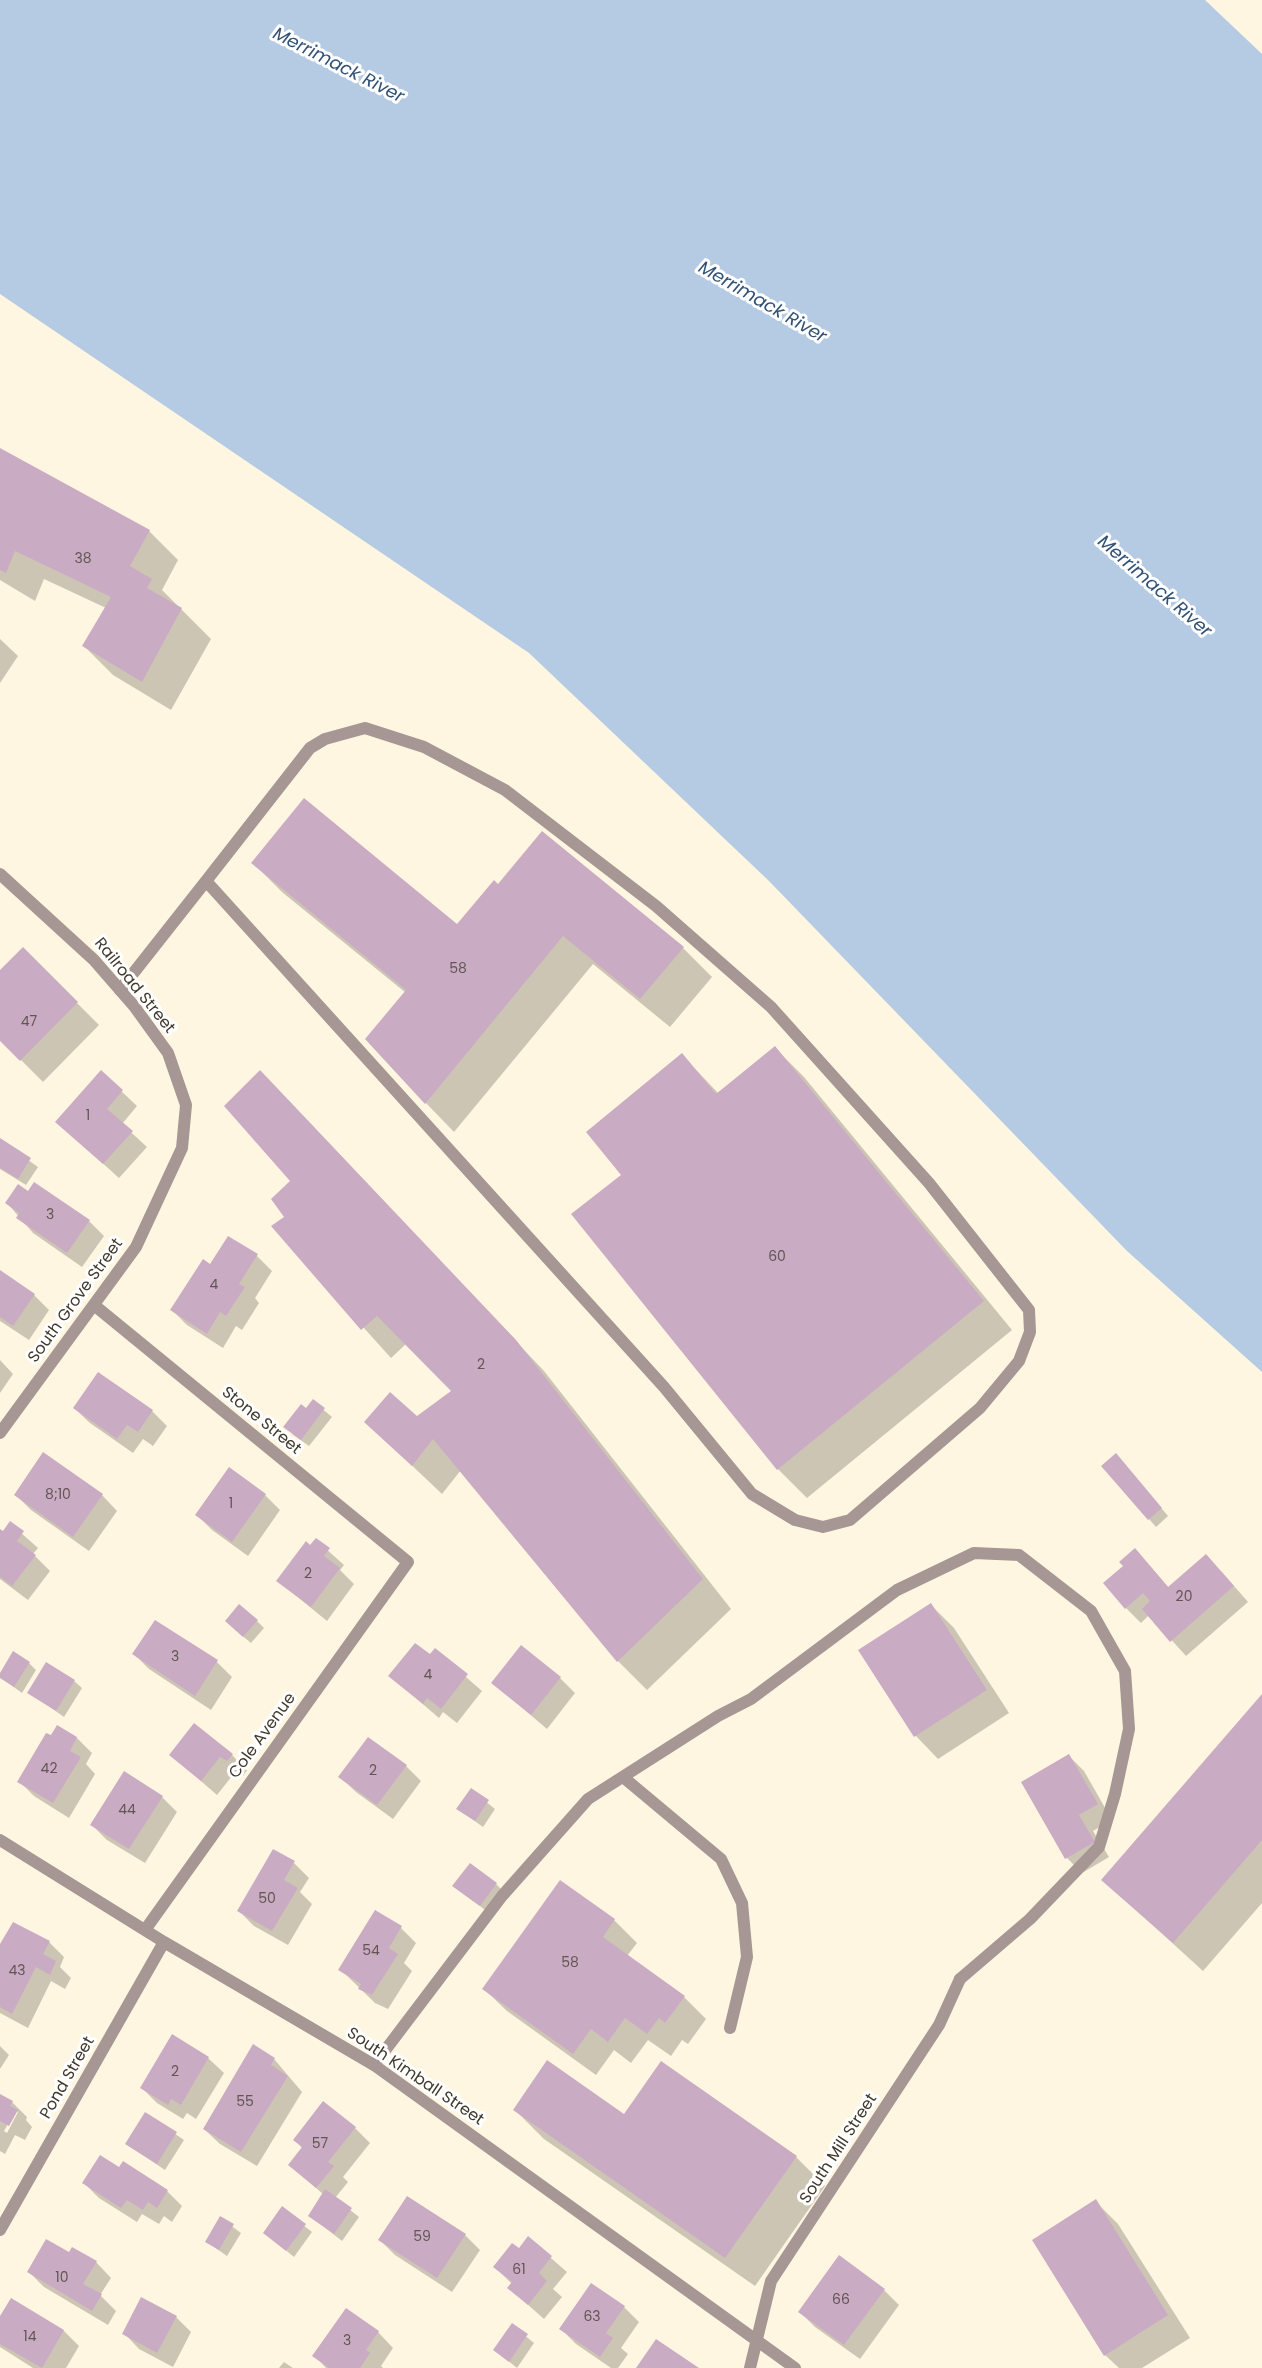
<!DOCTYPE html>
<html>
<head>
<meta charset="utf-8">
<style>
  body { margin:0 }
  canvas { display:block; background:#fff6e1 }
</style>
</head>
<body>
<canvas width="1262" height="2368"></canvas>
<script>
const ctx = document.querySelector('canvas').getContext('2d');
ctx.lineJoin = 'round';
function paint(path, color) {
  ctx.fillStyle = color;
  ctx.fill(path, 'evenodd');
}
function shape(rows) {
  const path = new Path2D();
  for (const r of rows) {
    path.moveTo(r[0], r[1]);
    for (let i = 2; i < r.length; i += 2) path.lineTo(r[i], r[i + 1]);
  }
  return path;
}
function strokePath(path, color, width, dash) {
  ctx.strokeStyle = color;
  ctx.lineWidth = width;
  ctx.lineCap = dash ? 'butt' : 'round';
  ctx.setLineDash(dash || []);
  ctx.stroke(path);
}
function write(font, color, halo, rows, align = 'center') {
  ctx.font = font + ' Poppins,sans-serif';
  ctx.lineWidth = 6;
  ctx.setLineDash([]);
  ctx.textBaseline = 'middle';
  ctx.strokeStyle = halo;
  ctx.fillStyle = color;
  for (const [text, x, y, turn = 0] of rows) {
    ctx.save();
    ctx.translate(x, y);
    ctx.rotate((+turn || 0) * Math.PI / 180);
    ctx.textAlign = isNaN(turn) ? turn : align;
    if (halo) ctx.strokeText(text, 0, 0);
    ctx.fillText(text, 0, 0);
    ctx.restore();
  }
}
paint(shape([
  [0,0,1205,0,1262,54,1262,1372,1127,1251,769,881,529,653,0,294]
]), '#b5cae3');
paint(shape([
  [0,450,149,531,178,560,162,590,211,639,171,710,113,675,84,646,106,608,44,579,35,601,0,580],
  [0,639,18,656,0,683],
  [253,863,458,927,498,886,683,948,712,977,670,1027,593,964,454,1132,426,1103,406,993,282,892],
  [23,949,99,1025,43,1082,0,1039,0,972],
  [775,1048,804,1077,1012,1330,807,1498,778,1469,573,1214,623,1175,682,1055,719,1094],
  [101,1072,137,1106,122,1124,147,1147,119,1178,57,1122],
  [289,1101,544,1371,731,1609,647,1690,618,1661,461,1470,442,1494,366,1422,417,1418,453,1392,406,1344,391,1358,273,1227,286,1217,293,1181],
  [0,1140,38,1167,26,1185,0,1169],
  [29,1193,89,1221,104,1236,82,1267,33,1233,7,1203],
  [229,1238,257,1256,272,1271,255,1298,259,1303,242,1330,236,1326,223,1348,187,1325,172,1310,211,1266],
  [0,1272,34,1295,49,1310,29,1340,0,1321],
  [0,1360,13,1374,0,1393],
  [313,1401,332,1417,309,1446,292,1434],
  [74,1408,152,1411,167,1426,153,1446,143,1439,133,1453,90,1423],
  [1123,1463,1168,1516,1156,1527,1149,1519],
  [16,1495,102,1495,117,1511,89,1551,31,1510],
  [265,1495,280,1510,248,1556,212,1530,197,1515],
  [10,1523,38,1548,33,1554,50,1571,28,1600,0,1579,0,1531,3,1533],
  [316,1540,344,1565,340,1570,354,1584,327,1621,278,1581],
  [1150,1566,1169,1588,1221,1571,1248,1602,1186,1656,1149,1615,1141,1623,1126,1608],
  [931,1605,954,1628,1009,1713,938,1759,916,1736,860,1651],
  [257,1621,264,1628,251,1643,234,1629],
  [435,1650,482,1691,457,1723,443,1712,439,1718,390,1676,430,1656],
  [134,1654,217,1662,232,1677,211,1710,149,1669],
  [29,1663,36,1670,22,1693,0,1677],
  [560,1678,575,1693,547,1729,493,1683],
  [74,1681,82,1688,64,1717,29,1692],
  [1262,1697,1262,1903,1203,1971,1103,1880],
  [58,1727,77,1738,92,1753,86,1764,95,1774,69,1818,34,1796,19,1781],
  [171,1755,232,1755,247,1770,243,1776,236,1771,217,1795],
  [1069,1756,1084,1771,1112,1820,1093,1831,1109,1857,1082,1873,1067,1858],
  [406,1766,421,1781,393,1819,356,1792,340,1777],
  [125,1773,162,1797,177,1812,145,1863,107,1840,92,1825],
  [471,1790,495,1809,483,1827,458,1809],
  [294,1863,309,1878,300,1892,312,1904,288,1945,254,1926,239,1911],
  [561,1882,614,1920,637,1943,627,1956,684,1997,706,2019,688,2044,682,2040,671,2056,648,2040,631,2063,614,2050,596,2075,507,2011,484,1989],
  [496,1884,503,1891,488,1912,462,1893],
  [376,1912,401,1928,416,1943,404,1963,412,1971,388,2009,375,2003,340,1969],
  [49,1942,64,1957,60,1967,71,1978,65,1989,51,1981,28,2028,0,2013,0,1947],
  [0,2046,9,2055,0,2069],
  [208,2058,224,2073,196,2119,187,2113,183,2119,157,2103,142,2088],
  [274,2059,302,2092,257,2166,220,2144,204,2129],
  [0,2095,12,2102,27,2117,26,2120,32,2127,25,2140,15,2135,5,2154,0,2151],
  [16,2110,18,2112,7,2133,4,2131],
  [515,2110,624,2116,796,2157,825,2186,755,2286,544,2139],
  [146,2114,184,2140,165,2170,126,2144],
  [355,2128,370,2143,343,2177,348,2182,335,2198,359,2217,342,2241,309,2215,324,2195,290,2165,303,2149,295,2140],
  [119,2169,167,2191,182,2206,172,2222,164,2216,159,2224,142,2214,137,2222,99,2198,84,2183],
  [1095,2201,1118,2224,1190,2338,1142,2368,1119,2368,1105,2355],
  [283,2209,312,2232,294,2257,265,2233],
  [221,2218,241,2233,227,2256,207,2242],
  [465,2235,480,2250,452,2292,395,2255,380,2240],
  [528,2238,567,2272,553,2289,562,2297,544,2319,509,2288,512,2284,495,2267,519,2250],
  [69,2254,96,2262,111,2278,100,2295,116,2311,108,2325,44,2287,29,2272],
  [884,2290,899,2305,860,2359,815,2327,800,2312],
  [11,2300,64,2331,79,2346,66,2368,33,2368,0,2347,0,2319],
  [624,2307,639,2322,621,2348,628,2354,618,2368,611,2368,576,2344,561,2329],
  [176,2317,191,2332,173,2367,139,2349,124,2333],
  [512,2325,534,2343,517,2368,495,2350],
  [378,2332,393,2348,381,2366,383,2368,326,2368,314,2355],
  [284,2362,293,2368,279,2368]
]), '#0003');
paint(shape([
  [0,448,150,530,130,566,152,579,147,588,182,608,142,682,82,646,111,597,15,551,6,573,0,570],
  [304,798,457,924,494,880,498,884,542,831,684,947,640,999,563,936,425,1104,365,1039,406,990,251,863],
  [23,947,78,1002,20,1061,0,1041,0,970],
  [775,1046,984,1301,777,1470,571,1214,621,1175,586,1132,682,1053,716,1094],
  [101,1070,123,1090,107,1109,133,1131,103,1164,55,1122],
  [260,1070,516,1340,703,1579,617,1662,433,1439,412,1466,364,1422,390,1392,417,1416,451,1391,377,1316,361,1330,271,1226,284,1217,271,1199,290,1181,224,1106],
  [0,1138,31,1158,18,1179,0,1168],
  [34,1182,90,1220,67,1253,16,1218,19,1213,5,1203,18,1184,28,1191],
  [228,1236,258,1254,239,1284,245,1287,226,1316,220,1312,207,1334,170,1310,203,1259,210,1264],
  [0,1270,35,1294,13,1326,0,1317],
  [98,1372,153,1410,138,1432,127,1425,117,1439,73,1408],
  [313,1399,325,1408,301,1440,283,1427,301,1404,306,1408],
  [43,1452,103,1494,73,1537,14,1495],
  [1116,1453,1162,1508,1148,1520,1101,1466],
  [229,1467,266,1494,232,1542,195,1515],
  [10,1521,24,1531,17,1541,36,1555,12,1586,0,1577,0,1529,3,1531],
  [316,1538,330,1548,324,1556,340,1568,311,1607,276,1581,306,1541,310,1545],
  [1135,1548,1168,1587,1206,1554,1234,1586,1170,1642,1142,1609,1150,1601,1143,1593,1125,1609,1103,1583,1123,1566,1119,1562],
  [931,1603,987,1690,914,1737,858,1650],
  [239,1604,258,1620,243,1637,225,1621],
  [155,1620,218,1660,195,1696,132,1654],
  [415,1643,430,1654,435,1648,468,1674,441,1709,427,1698,423,1704,388,1676],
  [521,1645,561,1677,531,1715,491,1683],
  [13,1651,30,1662,14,1687,0,1678,0,1673],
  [46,1662,75,1680,56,1711,27,1693],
  [1262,1694,1262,1840,1173,1943,1101,1880],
  [194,1723,233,1754,227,1761,220,1757,201,1781,169,1755],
  [57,1725,77,1737,70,1751,81,1757,53,1803,17,1782,46,1733,51,1735],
  [368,1737,407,1765,377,1805,338,1777],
  [1069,1754,1098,1804,1079,1815,1095,1842,1065,1859,1021,1782],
  [124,1771,163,1796,129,1849,90,1825],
  [471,1788,489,1800,475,1821,456,1809],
  [273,1849,295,1861,284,1880,298,1888,272,1931,237,1911],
  [470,1863,497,1883,480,1906,452,1886],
  [560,1880,615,1919,603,1937,685,1996,665,2023,659,2018,647,2034,625,2018,608,2042,591,2029,573,2054,482,1989],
  [375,1910,402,1926,389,1948,398,1954,372,1995,358,1989,361,1984,338,1970],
  [13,1922,50,1941,43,1954,56,1961,50,1975,36,1967,12,2014,0,2007,0,1944],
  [172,2034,209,2057,181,2105,171,2099,168,2105,140,2088],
  [253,2044,275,2058,271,2065,288,2076,241,2152,203,2129],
  [547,2060,624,2114,661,2061,797,2156,725,2258,513,2110],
  [0,2094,13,2101,10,2106,18,2110,9,2126,0,2121],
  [323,2101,356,2127,328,2162,334,2166,316,2188,288,2165,302,2147,293,2140],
  [145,2112,177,2132,157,2164,125,2144],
  [100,2155,119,2167,123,2161,168,2190,157,2208,148,2202,143,2210,127,2200,121,2208,82,2183],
  [325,2189,352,2208,334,2234,308,2216],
  [407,2196,466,2234,437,2278,378,2240],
  [1096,2199,1168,2315,1104,2356,1032,2240],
  [282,2206,306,2224,286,2251,263,2233],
  [220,2216,234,2224,219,2250,205,2242],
  [528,2236,552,2256,539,2273,547,2281,528,2305,507,2288,512,2282,493,2267,512,2243,519,2248],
  [46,2239,69,2252,72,2247,97,2261,83,2284,102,2294,92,2311,27,2272],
  [839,2255,885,2289,844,2345,798,2312],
  [591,2283,625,2306,606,2333,613,2338,600,2357,559,2329],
  [141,2297,177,2316,157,2353,122,2334],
  [11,2298,64,2330,42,2368,0,2344,0,2316],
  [346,2308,379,2331,366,2350,370,2353,360,2368,329,2368,312,2356],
  [512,2323,528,2334,509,2362,493,2350],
  [656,2339,699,2368,636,2368]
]), '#caabc4');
strokePath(shape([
  [120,990,206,881,310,748,325,739,365,728,424,747,505,790,656,906,771,1007,929,1183,1029,1310,1030,1332,1019,1361,980,1408,850,1520,823,1527,795,1520,752,1494,664,1387,206,881],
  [623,1777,721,1859,742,1903,747,1957,730,2028],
  [374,2065,502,1896,588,1799,718,1716,751,1699,897,1590,974,1553,1019,1555,1091,1611,1125,1671,1129,1729,1115,1794,1099,1847,1030,1919,960,1979]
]), '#a69694', 12);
strokePath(shape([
  [0,874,94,960,134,1006,168,1053,186,1105,182,1148,136,1247,0,1433],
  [94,1305,408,1562,145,1930],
  [0,1840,164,1942,374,2065,795,2368],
  [0,2230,164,1942],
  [750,2368,771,2281,939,2025,960,1979]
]), '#a69694', 12);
write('14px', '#625652', null, [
  ["38",83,559],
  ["58",458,969],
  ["47",29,1022],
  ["1",88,1116],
  ["3",50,1215],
  ["60",777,1257],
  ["4",214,1285],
  ["2",481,1365],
  ["8;10",58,1495],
  ["1",231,1504],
  ["2",308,1574],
  ["20",1184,1597],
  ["3",175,1657],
  ["4",428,1675],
  ["42",49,1769],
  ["2",373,1771],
  ["44",127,1810],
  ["50",267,1899],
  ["54",371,1951],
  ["58",570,1963],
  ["43",17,1971],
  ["2",175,2072],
  ["55",245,2102],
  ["57",320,2144],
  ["59",422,2237],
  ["61",519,2270],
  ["10",62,2278],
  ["66",841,2300],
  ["63",592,2317],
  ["14",30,2337],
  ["3",347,2341]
]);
write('16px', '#403a2c', '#fff', [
  ["Railroad Street",134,986,51],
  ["South Grove Street",76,1301,-54],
  ["Stone Street",261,1421,39],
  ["Cole Avenue",263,1736,-54],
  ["South Kimball Street",415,2077,34],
  ["Pond Street",68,2078,-60],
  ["South Mill Street",839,2149,-57]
]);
write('italic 18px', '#315175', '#fff', [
  ["Merrimack River",338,66,27],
  ["Merrimack River",762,303,30],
  ["Merrimack River",1154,587,41]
]);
</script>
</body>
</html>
